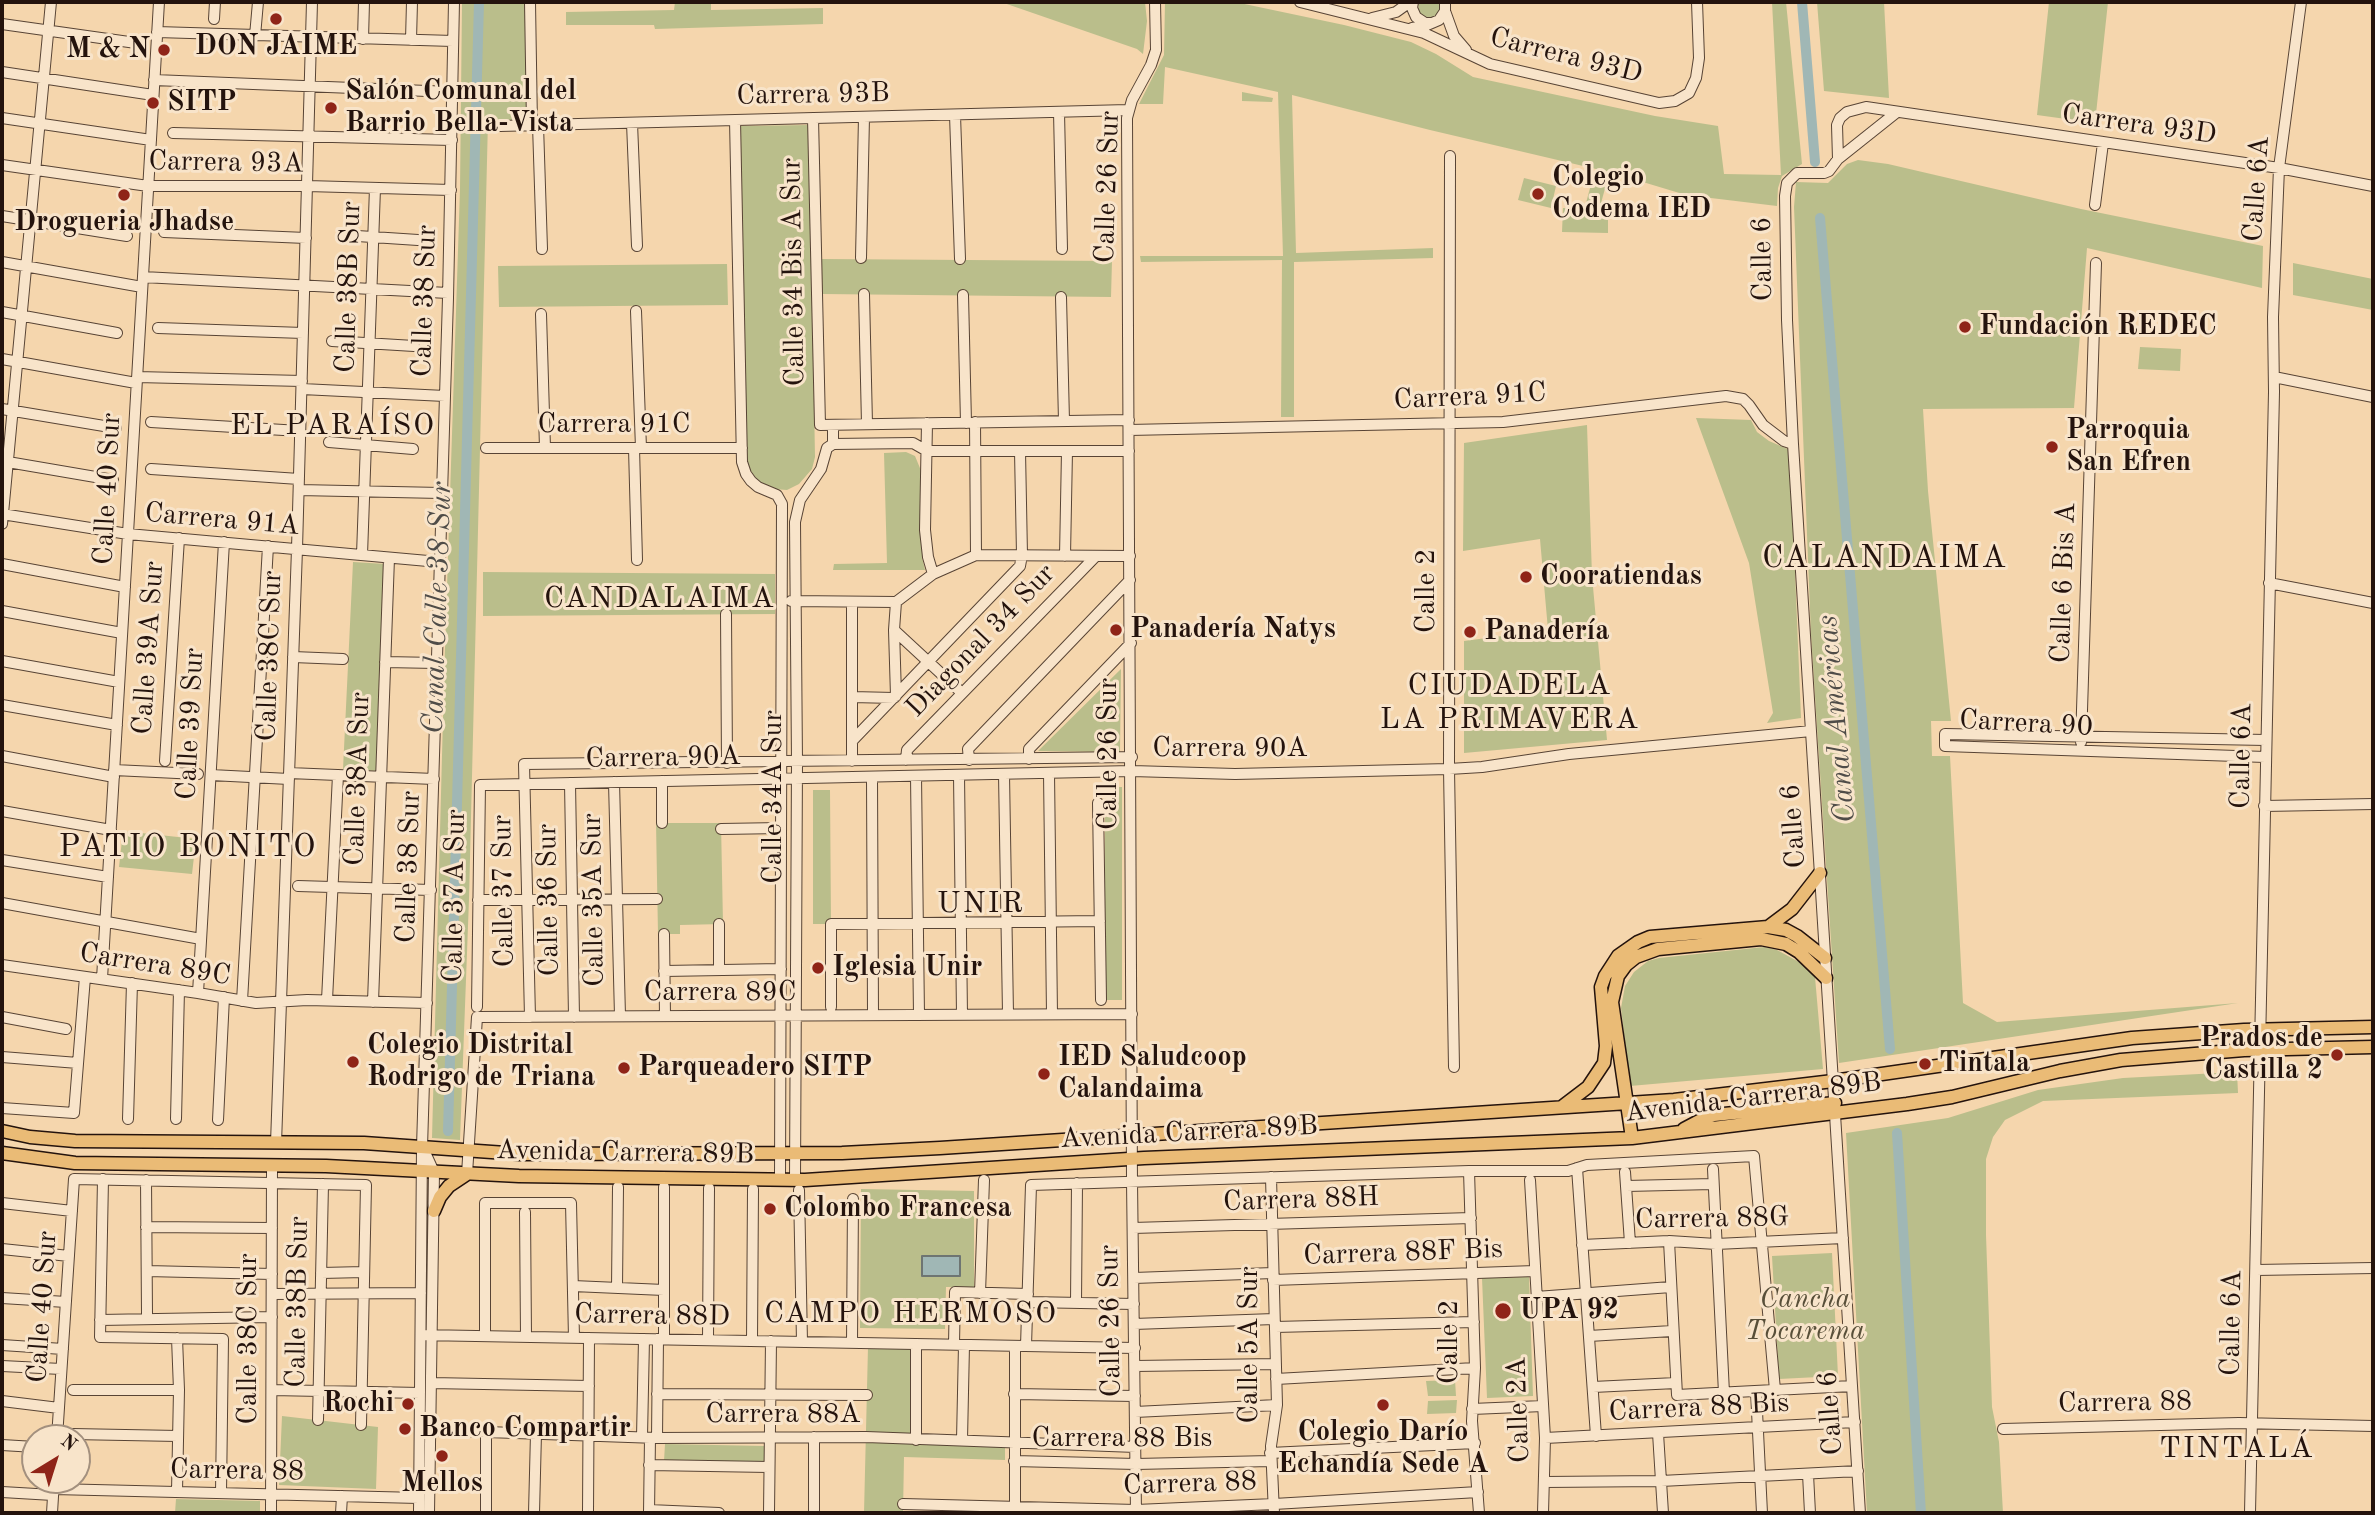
<!DOCTYPE html>
<html>
<head>
<meta charset="utf-8">
<style>
  body { margin:0 }
  #map { position:relative; width:2375px; height:1515px; overflow:hidden; background:#f5d6ad; font-family:"Old Standard TT",serif }
  canvas { display:block }
  .frame { position:absolute; inset:0; border:4px solid #24130d; pointer-events:none }
  .north { position:absolute; left:21px; top:1424px; width:70px; height:70px; box-sizing:border-box; background:#f8e4ca; border:2px solid #a3907e; border-radius:50%; rotate:38deg; font-size:19px; font-weight:700; line-height:28px; text-align:center; color:#24130d }
  .north::after { content:''; display:block; margin:auto; width:24px; height:32px; background:#8f2418; clip-path:polygon(50% 0,100% 100%,50% 72%,0 100%) }
</style>
</head>
<body>
<div id="map">
<canvas width="2375" height="1515"></canvas>
<div class="frame"></div>
<div class="north">N</div>
</div>
<script>
const ctx = document.querySelector('canvas').getContext('2d');
ctx.lineJoin = 'round';
function paint(path, color) {
  ctx.fillStyle = color;
  ctx.fill(path, 'evenodd');
}
function shape(rows) {
  const path = new Path2D();
  for (const r of rows) {
    path.moveTo(r[0], r[1]);
    for (let i = 2; i < r.length; i += 2) path.lineTo(r[i], r[i + 1]);
  }
  return path;
}
function strokePath(path, color, width, dash) {
  ctx.strokeStyle = color;
  ctx.lineWidth = width;
  ctx.lineCap = dash ? 'butt' : 'round';
  ctx.setLineDash(dash || []);
  ctx.stroke(path);
}
function write(font, color, halo, rows, align = 'center') {
  ctx.font = font + ' "Old Standard TT",serif';
  ctx.lineWidth = 6;
  ctx.setLineDash([]);
  ctx.textBaseline = 'middle';
  ctx.strokeStyle = halo;
  ctx.fillStyle = color;
  for (const [text, x, y, turn = 0] of rows) {
    ctx.save();
    ctx.translate(x, y);
    ctx.rotate((+turn || 0) * Math.PI / 180);
    ctx.textAlign = isNaN(turn) ? turn : align;
    if (halo) ctx.strokeText(text, 0, 0);
    ctx.fillText(text, 0, 0);
    ctx.restore();
  }
}
paint(shape([
  [462,2,527,2,528,120,488,120,469,899,460,1140,432,1138,444,679,460,189],
  [675,2,711,2,711,10,823,8,823,24,655,29,654,25,566,25,566,12,674,10],
  [1001,2,1145,2,1147,21,1143,54,1137,49],
  [1165,2,1235,2,1344,25,1411,42,1436,54,1473,77,1655,116,1718,126,1724,174,1781,175,1772,2,1786,2,1802,164,1782,176,1778,188,1777,206,1686,195,1613,173,1430,130,1292,95,1296,253,1433,248,1433,258,1294,262,1294,417,1281,417,1282,260,1141,262,1140,256,1283,256,1278,92,1165,67,1163,104,1139,104,1164,55],
  [1418,2,1440,2,1440,13,1434,18,1425,19,1419,14],
  [1817,2,1884,2,1889,98,1824,91],
  [2049,2,2108,2,2095,123,2037,115],
  [1242,92,1273,98,1272,102,1242,101],
  [809,125,815,457,812,469,799,484,787,490,774,489,757,480,747,465,740,126],
  [1858,160,1888,164,2081,209,2263,246,2262,288,2087,248,2074,408,1923,409,1928,491,1951,721,1931,721,1932,756,1950,756,1963,1003,1997,1022,2238,1003,1839,1063,1811,635,1794,207,1796,182,1828,183,1847,164],
  [1593,177,1607,181,1600,207,1586,203],
  [1524,178,1556,186,1551,208,1518,200],
  [1563,208,1608,210,1608,233,1562,232],
  [822,259,1112,261,1111,297,822,294],
  [2293,263,2373,279,2373,310,2293,295],
  [727,264,728,305,499,307,498,266],
  [2140,347,2181,349,2180,371,2138,369],
  [1696,418,1751,420,1757,432,1769,441,1790,450,1801,718,1767,723,1773,713,1749,563],
  [1587,425,1592,576,1607,740,1464,753,1464,641,1548,630,1540,539,1463,551,1464,443],
  [906,452,915,456,922,473,922,557,925,570,833,570,834,564,887,563,884,453],
  [353,562,386,564,376,771,343,769],
  [483,572,775,574,775,614,483,616],
  [1121,669,1120,752,1038,751],
  [1105,787,1122,787,1122,1000,1105,1000],
  [813,790,830,790,831,924,813,924],
  [656,823,721,823,723,924,680,925,680,934,658,934],
  [123,831,196,839,192,874,119,867],
  [1764,947,1777,950,1799,962,1815,977,1823,1069,1630,1086,1621,1008,1625,986,1634,972,1648,961,1659,958],
  [2237,1072,2238,1093,2043,1101,2005,1120,1993,1137,1986,1159,1986,1235,1992,1407,1999,1442,2003,1513,1867,1513,1846,1133,1948,1118,2038,1090,2123,1078],
  [861,1189,974,1191,974,1287,946,1287,945,1329,860,1328],
  [1832,1253,1838,1376,1779,1379,1772,1256],
  [1529,1277,1533,1396,1487,1398,1482,1278],
  [868,1347,913,1349,913,1437,1005,1442,1005,1460,904,1457,903,1513,864,1513],
  [1455,1380,1456,1396,1428,1396,1426,1381],
  [1457,1400,1456,1413,1427,1414,1428,1401],
  [282,1416,378,1427,376,1489,279,1485],
  [665,1444,764,1446,764,1464,664,1461],
  [176,1499,260,1501,260,1513,175,1513]
]), '#babe8b');
const water = shape([
  [922,1256,960,1256,960,1276,922,1276,922,1256]
]);
paint(water, '#a0b7b5');
strokePath(water, '#6e7572', 2);
strokePath(shape([
  [1802,2,1815,162],
  [1820,218,1890,1049],
  [448,1131,479,2],
  [1897,1133,1921,1513]
]), '#a0b7b5', 10);
const minor = shape([
  [530,2,532,125],
  [1300,2,1424,33,1490,64,1659,103,1675,101,1689,93,1696,78,1699,58,1697,2],
  [1413,2,1412,8,1416,17,1425,23,1431,23],
  [1445,11,1454,36,1466,50],
  [1372,18,1396,12,1410,2],
  [214,19,215,2],
  [2,24,136,43],
  [1412,28,1425,26,1439,20,1445,11,1445,2],
  [157,32,453,41],
  [255,36,258,2],
  [363,39,364,2],
  [411,40,412,2],
  [2,72,153,95],
  [154,80,452,92],
  [1059,112,1062,249],
  [955,115,960,259],
  [2,118,151,140],
  [813,118,820,425,1129,420],
  [735,120,742,462,746,474,751,481,758,487,777,495,782,504,780,1180],
  [632,123,637,246],
  [538,125,542,249],
  [500,126,1128,110],
  [173,133,452,140],
  [1450,156,1449,769,1454,1067],
  [1838,159,1897,112],
  [2,165,148,186,307,186,451,190],
  [2095,205,2103,143],
  [2,216,127,236],
  [164,232,306,238],
  [342,235,418,240],
  [861,258,864,117],
  [2,262,142,287],
  [143,277,448,293],
  [864,294,867,424],
  [963,295,966,423],
  [1061,297,1064,421],
  [636,311,641,448],
  [2,312,117,333],
  [541,314,545,448],
  [158,328,303,333],
  [332,341,414,346],
  [2,359,136,383],
  [137,377,302,381],
  [2274,377,2373,397],
  [302,389,445,396],
  [2,409,116,428],
  [151,422,300,431],
  [975,422,976,555],
  [927,423,925,530,928,557,933,574],
  [1129,430,1503,422,1726,396,1743,399,1749,405,1763,425,1784,441,1793,444],
  [329,442,413,449],
  [833,444,913,443,927,451,1129,451],
  [486,448,742,448],
  [634,448,637,560],
  [2,461,113,480],
  [151,469,299,479],
  [299,490,441,493],
  [2,514,128,534,439,562],
  [2,524,51,2],
  [362,555,375,188],
  [1065,556,1067,451],
  [2,564,125,587],
  [2269,583,2373,603],
  [791,601,896,602],
  [852,602,852,761],
  [896,602,933,574,976,555,1130,556],
  [896,602,894,630,896,696],
  [2,611,122,633],
  [726,614,727,763],
  [894,630,962,693],
  [293,657,343,659],
  [2,661,119,682],
  [385,662,436,663],
  [852,697,894,698],
  [2,705,117,725],
  [852,741,1020,566,1022,555,1020,451],
  [2081,742,2096,263],
  [2,756,114,777],
  [2265,757,1945,746,1945,734,2266,740],
  [1029,759,1029,749,1131,643],
  [906,760,907,750,1096,556],
  [969,760,968,749,1130,580],
  [165,761,179,538],
  [114,770,198,774],
  [289,773,434,779],
  [1049,773,1052,1014],
  [1004,774,1008,1014],
  [211,775,289,779],
  [959,775,962,1015],
  [916,776,919,1015],
  [872,777,873,1015],
  [662,781,662,823],
  [614,782,620,1016],
  [570,783,574,1017],
  [1098,803,1101,1000],
  [2264,806,2373,804],
  [2,811,111,830],
  [721,829,781,828],
  [2,860,108,877],
  [298,886,431,890],
  [478,900,657,899],
  [2,903,201,939],
  [719,924,719,970],
  [664,934,665,1016],
  [2,965,198,993,256,1003,307,1000,427,1003],
  [664,971,781,969],
  [102,979,159,2],
  [198,993,224,542],
  [327,1000,338,775],
  [242,1001,268,546],
  [373,1002,389,558],
  [477,1007,480,785,1132,771,1235,774,1449,769,1482,767,1569,754,1811,731],
  [831,1007,831,924,1100,921],
  [2,1017,66,1029],
  [530,1017,524,764,1132,757],
  [2,1057,78,1063],
  [2,1108,74,1113,85,977],
  [128,1119,132,983],
  [176,1119,179,990],
  [218,1120,224,997],
  [276,1143,297,549,312,2],
  [424,1150,434,1172,429,1513],
  [1577,1168,1596,1436],
  [1713,1169,1724,1393],
  [1469,1171,1475,1368,1472,1421,1479,1513],
  [1625,1172,1630,1243],
  [467,1174,477,1017,1132,1014],
  [1271,1177,1277,1405,1271,1446,1274,1513],
  [103,1179,100,1337,223,1339,221,1493],
  [146,1180,147,1314],
  [795,1180,797,762,795,522,800,500,821,469,827,448,833,444,833,425],
  [1530,1180,1545,1438,1543,1513],
  [1626,1186,1713,1184],
  [799,1190,802,1342],
  [2,1203,72,1211],
  [525,1212,526,1337],
  [146,1227,272,1228],
  [1133,1228,1471,1218],
  [1669,1241,1677,1395,1852,1386],
  [1582,1245,1669,1241,1716,1244,1843,1238],
  [2,1249,69,1256],
  [2256,1270,2373,1268],
  [147,1271,272,1274],
  [321,1273,364,1272],
  [1134,1278,1273,1273],
  [1273,1280,1535,1271],
  [573,1286,664,1290],
  [617,1288,618,1187],
  [980,1293,984,1180],
  [272,1294,421,1293],
  [1536,1297,1671,1287],
  [2,1298,66,1302],
  [1028,1302,1134,1304],
  [1076,1303,1077,1183],
  [100,1320,272,1317],
  [1134,1324,1274,1319],
  [1275,1327,1474,1322],
  [421,1335,1135,1348],
  [485,1336,485,1203,571,1203,574,1338],
  [1589,1336,1672,1331],
  [664,1339,664,1187],
  [708,1340,709,1188],
  [752,1341,753,1189],
  [852,1343,853,1199],
  [954,1344,955,1292,1028,1294],
  [2,1345,63,1349],
  [1026,1346,1031,1185,1469,1171,1568,1171,1587,1165,1754,1156,1775,1390],
  [2,1366,61,1369],
  [1135,1366,1276,1364],
  [1276,1379,1475,1368],
  [431,1383,589,1386],
  [1593,1387,1676,1383],
  [73,1390,179,1390],
  [272,1390,420,1393],
  [1756,1391,1762,1513],
  [657,1394,867,1395],
  [1014,1394,1135,1396],
  [2,1401,59,1408],
  [1472,1409,1543,1406],
  [1135,1412,1277,1405],
  [318,1420,323,1184],
  [2003,1429,2239,1423,2373,1426],
  [430,1430,657,1438,866,1437,1136,1447],
  [1658,1433,1663,1513],
  [72,1434,178,1436],
  [642,1437,644,1339],
  [57,1438,74,1179,366,1185,361,1425],
  [657,1438,658,1339],
  [1545,1438,1855,1422],
  [916,1440,916,1344],
  [962,1440,964,1345],
  [2,1445,35,1447],
  [1270,1453,1475,1443],
  [1014,1461,1136,1464,1271,1461],
  [649,1465,769,1467],
  [1808,1474,1810,1513],
  [1544,1482,1661,1481,1858,1471],
  [54,1489,419,1498],
  [2,1492,53,1495],
  [177,1492,179,1390,177,1338],
  [903,1504,1136,1510,1274,1504,1478,1492],
  [649,1510,719,1513],
  [52,1513,54,1480],
  [271,1513,272,1165],
  [341,1513,342,1496],
  [419,1513,422,1147,448,298,454,2],
  [486,1513,486,1431],
  [534,1513,536,1433],
  [588,1513,589,1338],
  [649,1513,650,1438],
  [769,1513,771,1341],
  [814,1513,814,1437],
  [1015,1513,1015,1346],
  [1136,1513,1132,1181,1127,118,1132,100,1151,65,1156,50,1155,2],
  [1860,1513,1793,444,1787,320,1785,196,1787,183,1797,173,1824,173,1829,171,1838,159,1837,125,1840,118,1847,112,1866,107,2279,168,2373,186],
  [2250,1513,2274,392,2273,317,2279,168,2301,2]
]);
const major = shape([
  [1768,927,1792,909,1820,873],
  [1563,1106,1588,1087,1604,1063,1606,1046,1601,987,1605,976,1618,956,1638,942,1650,937,1768,927,1786,930,1797,936,1825,958],
  [1684,1129,1701,1120,1714,1115,1835,1103],
  [2,1131,30,1137,75,1141,364,1143,520,1154,842,1153,940,1148,1674,1100,1833,1081,2132,1038,2244,1030,2373,1027],
  [1632,1138,1612,1002,1618,976,1626,965,1636,957,1658,949,1761,939,1786,944,1799,952,1826,978],
  [2,1153,75,1163,326,1166,519,1176,805,1180,1144,1158,1632,1138,1907,1104,1952,1097,2060,1071,2121,1060,2244,1050,2373,1047],
  [434,1211,440,1197,449,1186,467,1174]
]);
strokePath(minor, '#584435', 12);
strokePath(major, '#24130d', 15);
strokePath(minor, '#f8e4ca', 10);
strokePath(major, '#eabb76', 12);
for (const [x, y, r, color] of [
  [276,19,7,"#8f2418"],
  [164,50,7,"#8f2418"],
  [153,103,7,"#8f2418"],
  [331,108,7,"#8f2418"],
  [1538,194,7,"#8f2418"],
  [124,195,7,"#8f2418"],
  [1965,327,7,"#8f2418"],
  [2052,447,7,"#8f2418"],
  [1526,577,7,"#8f2418"],
  [1116,630,7,"#8f2418"],
  [1470,632,7,"#8f2418"],
  [818,968,7,"#8f2418"],
  [2337,1055,7,"#8f2418"],
  [353,1062,7,"#8f2418"],
  [1925,1064,7,"#8f2418"],
  [624,1068,7,"#8f2418"],
  [1044,1074,7,"#8f2418"],
  [770,1209,7,"#8f2418"],
  [1503,1311,9,"#8f2418"],
  [408,1404,7,"#8f2418"],
  [1383,1405,7,"#8f2418"],
  [405,1429,7,"#8f2418"],
  [442,1456,7,"#8f2418"]
]) {
  const dot = new Path2D();
  dot.arc(x, y, r, 0, 2 * Math.PI);
  ctx.fillStyle = color;
  ctx.fill(dot);
  strokePath(dot, '#f8e4ca', 2.5);
}
write('bold 28px', '#24130d', '#f8e4ca', [
  ["DON JAIME",276,47,"center"],
  ["M & N",150,50,"right"],
  ["Salón Comunal del",345,92],
  ["Barrio Bella-Vista",345,124],
  ["SITP",167,103],
  ["Colegio",1552,178],
  ["Codema IED",1552,210],
  ["Drogueria Jhadse",124,223,"center"],
  ["Fundación REDEC",1979,327],
  ["Parroquia",2066,431],
  ["San Efren",2066,463],
  ["Cooratiendas",1540,577],
  ["Panadería Natys",1130,630],
  ["Panadería",1484,632],
  ["Iglesia Unir",832,968],
  ["Prados de",2323,1039,"right"],
  ["Castilla 2",2323,1071,"right"],
  ["Colegio Distrital",367,1046],
  ["Rodrigo de Triana",367,1078],
  ["IED Saludcoop",1058,1058],
  ["Calandaima",1058,1090],
  ["Tintala",1939,1064],
  ["Parqueadero SITP",638,1068],
  ["Colombo Francesa",784,1209],
  ["UPA 92",1519,1311],
  ["Rochi",394,1404,"right"],
  ["Banco Compartir",419,1429],
  ["Colegio Darío",1383,1433,"center"],
  ["Echandía Sede A",1383,1465,"center"],
  ["Mellos",442,1484,"center"]
], 'left');
write('28px', '#24130d', '#f8e4ca', [
  ["Carrera 93D",1566,56,14],
  ["Carrera 93B",813,95,-1],
  ["Carrera 93D",2139,125,8],
  ["Carrera 93A",226,163,1],
  ["Calle 26 Sur",1108,187,-88],
  ["Calle 6A",2257,189,-86],
  ["Calle 6",1763,259,-91],
  ["Calle 34 Bis A Sur",794,272,-91],
  ["Calle 38B Sur",349,287,-88],
  ["Calle 38 Sur",425,301,-88],
  ["Carrera 91C",1470,397,-3],
  ["Carrera 91C",614,425],
  ["Calle 40 Sur",108,489,-87],
  ["Carrera 91A",222,520,5],
  ["Calle 6 Bis A",2064,583,-88],
  ["Calle 2",1427,591,-90],
  ["Diagonal 34 Sur",981,641,-46],
  ["Calle 39A Sur",149,648,-86],
  ["Calle 38C Sur",270,656,-88],
  ["Calle 39 Sur",191,724,-87],
  ["Carrera 90",2026,724,3],
  ["Carrera 90A",1230,749],
  ["Calle 26 Sur",1109,754,-90],
  ["Calle 6A",2242,756,-89],
  ["Carrera 90A",663,758,-1],
  ["Calle 38A Sur",358,779,-88],
  ["Calle 34A Sur",774,797,-90],
  ["Calle 6",1794,826,-94],
  ["Calle 38 Sur",409,867,-88],
  ["Calle 37 Sur",504,891,-91],
  ["Calle 37A Sur",455,896,-89],
  ["Calle 36 Sur",549,900,-91],
  ["Calle 35A Sur",594,900,-91],
  ["Carrera 89C",155,965,9],
  ["Carrera 89C",720,993],
  ["Avenida Carrera 89B",1753,1098,-7],
  ["Avenida Carrera 89B",1189,1133,-3],
  ["Avenida Carrera 89B",625,1153,1],
  ["Carrera 88H",1301,1200,-2],
  ["Carrera 88G",1712,1219,-1],
  ["Carrera 88F Bis",1403,1253,-2],
  ["Calle 38B Sur",298,1302,-89],
  ["Calle 40 Sur",43,1307,-86],
  ["Carrera 88D",652,1316,1],
  ["Calle 26 Sur",1111,1321,-91],
  ["Calle 6A",2232,1323,-89],
  ["Calle 38C Sur",249,1339,-90],
  ["Calle 2",1450,1342,-90],
  ["Calle 5A Sur",1250,1345,-90],
  ["Carrera 88",2125,1403,-1],
  ["Carrera 88 Bis",1699,1408,-3],
  ["Calle 2A",1519,1410,-92],
  ["Calle 6",1831,1413,-94],
  ["Carrera 88A",783,1415],
  ["Carrera 88 Bis",1122,1439],
  ["Carrera 88",237,1471,1],
  ["Carrera 88",1190,1484,-2]
]);
write('italic 28px', '#584f39', '#f8e4ca', [
  ["Cancha",1805,1300],
  ["Tocarema",1805,1332]
]);
ctx.letterSpacing = '2px';
write('30px', '#24130d', '#f8e4ca', [
  ["EL PARAÍSO",333,426],
  ["CANDALAIMA",660,599],
  ["CIUDADELA",1510,686],
  ["LA PRIMAVERA",1510,720],
  ["UNIR",981,904],
  ["CAMPO HERMOSO",911,1314],
  ["TINTALÁ",2237,1449]
]);
ctx.letterSpacing = '0px';
write('italic 30px', '#4f4c48', '#f8e4ca', [
  ["Canal Calle 38 Sur",438,608,-88],
  ["Canal Américas",1837,719,-95]
]);
ctx.letterSpacing = '2px';
write('32px', '#24130d', '#f8e4ca', [
  ["CALANDAIMA",1885,559],
  ["PATIO BONITO",188,848]
]);
ctx.letterSpacing = '0px';
</script>
</body>
</html>
